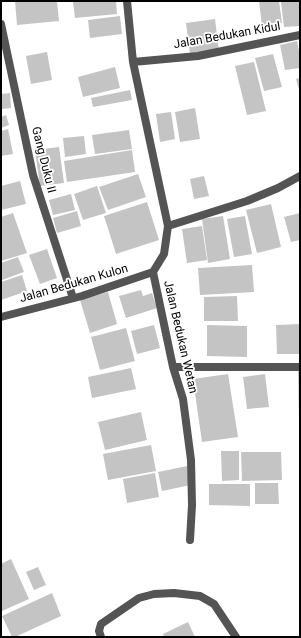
<!DOCTYPE html>
<html>
<head>
<meta charset="utf-8">
<style>
  body { margin:0 }
  #map { position:relative; width:301px; height:638px; overflow:hidden; background:#fff; font-family:Roboto,sans-serif }
  canvas { display:block }
  .frame { position:absolute; inset:0; border:2px solid #000; pointer-events:none }
</style>
</head>
<body>
<div id="map">
<canvas width="301" height="638"></canvas>
<div class="frame"></div>
</div>
<script>
const ctx = document.querySelector('canvas').getContext('2d');
ctx.lineJoin = 'round';
function paint(path, color) {
  ctx.fillStyle = color;
  ctx.fill(path, 'evenodd');
}
function shape(rows) {
  const path = new Path2D();
  for (const r of rows) {
    path.moveTo(r[0], r[1]);
    for (let i = 2; i < r.length; i += 2) path.lineTo(r[i], r[i + 1]);
  }
  return path;
}
function strokePath(path, color, width, dash) {
  ctx.strokeStyle = color;
  ctx.lineWidth = width;
  ctx.lineCap = dash ? 'butt' : 'round';
  ctx.setLineDash(dash || []);
  ctx.stroke(path);
}
function write(font, color, halo, rows, align = 'center') {
  ctx.font = font + ' Roboto,sans-serif';
  ctx.lineWidth = 3.5;
  ctx.setLineDash([]);
  ctx.textBaseline = 'middle';
  ctx.strokeStyle = halo;
  ctx.fillStyle = color;
  for (const [text, x, y, turn = 0] of rows) {
    ctx.save();
    ctx.translate(x, y);
    ctx.rotate((+turn || 0) * Math.PI / 180);
    ctx.textAlign = isNaN(turn) ? turn : align;
    if (halo) ctx.strokeText(text, 0, 0);
    ctx.fillText(text, 0, 0);
    ctx.restore();
  }
}
paint(shape([
  [15,1,57,1,59,21,17,25],
  [80,1,116,1,117,14,75,18,73,2],
  [259,1,279,1,282,23,262,26],
  [293,1,300,1,300,26,284,27,281,2],
  [120,16,122,34,90,38,88,20],
  [215,19,219,51,190,54,186,23],
  [297,41,300,56,300,68,285,70,280,45],
  [47,52,52,80,31,84,26,56],
  [273,54,282,87,264,91,255,58],
  [254,62,266,111,247,115,235,66],
  [115,67,120,88,83,97,78,77],
  [300,78,300,93,296,79],
  [130,90,132,100,93,107,91,98],
  [10,93,11,108,2,109,1,94],
  [195,108,200,139,180,142,175,112],
  [171,112,175,139,160,142,156,114],
  [6,115,9,125,1,128,1,117],
  [8,129,13,154,1,156,1,131],
  [129,130,132,149,95,154,92,135],
  [84,136,86,154,65,157,63,138],
  [59,147,64,183,40,186,35,150],
  [132,150,135,172,67,182,64,161],
  [138,174,146,197,108,210,99,187],
  [204,176,209,196,194,199,190,179],
  [20,181,26,204,1,210,1,186],
  [97,186,106,213,83,220,74,194],
  [71,194,75,210,53,215,49,200],
  [147,202,159,240,116,254,104,216],
  [271,204,281,247,257,253,246,210],
  [77,211,81,226,57,233,53,218],
  [13,213,27,253,1,261,1,217],
  [300,213,300,240,291,242,284,217],
  [223,216,230,259,208,263,202,219],
  [245,216,252,254,234,257,227,219],
  [202,226,207,260,187,263,182,229],
  [47,249,57,278,40,284,29,255],
  [18,257,24,272,2,280,1,263],
  [252,265,254,292,200,295,198,268],
  [22,275,27,291,1,300,1,282],
  [141,290,143,296,152,293,157,308,126,318,119,296],
  [108,292,117,324,90,333,80,300],
  [237,296,238,321,204,321,204,297],
  [300,324,300,354,277,354,276,325],
  [154,325,160,348,137,354,131,331],
  [207,325,247,326,247,357,207,356],
  [126,328,135,361,100,370,91,337],
  [131,368,136,389,92,398,88,377],
  [298,371,300,371,300,421,299,421],
  [228,374,238,437,202,442,193,379],
  [265,374,269,407,247,409,243,377],
  [141,412,147,440,105,450,98,422],
  [151,445,156,471,108,480,103,454],
  [221,451,239,451,239,480,222,481],
  [241,452,281,452,282,480,242,481],
  [187,466,191,485,162,491,158,472],
  [155,473,159,497,127,503,123,479],
  [255,483,278,483,279,504,255,504],
  [209,484,250,484,250,506,209,505],
  [11,559,29,599,2,611,1,564],
  [38,567,46,585,34,590,26,572],
  [52,593,61,616,15,637,12,637,2,616],
  [188,622,195,637,164,637,163,634]
]), '#c4c4c4');
strokePath(shape([
  [127,1,133,62,168,226,164,254,153,272,173,367,183,399,191,460,192,505,190,540],
  [1,24,33,175,73,298],
  [133,62,198,56,300,35],
  [168,226,247,201,278,188,300,176],
  [1,317,82,296,153,272],
  [173,367,300,367],
  [101,637,99,631,101,624,139,598,154,594,174,593,200,596,214,604,236,637]
]), '#545454', 8);
write('12px', '#000', '#fff', [
  ["Jalan Bedukan Kidul",227,36,-10],
  ["Gang Duku II",43,160,76],
  ["Jalan Bedukan Kulon",74,284,-16],
  ["Jalan Bedukan Wetan",180,337,77]
]);
</script>
</body>
</html>
